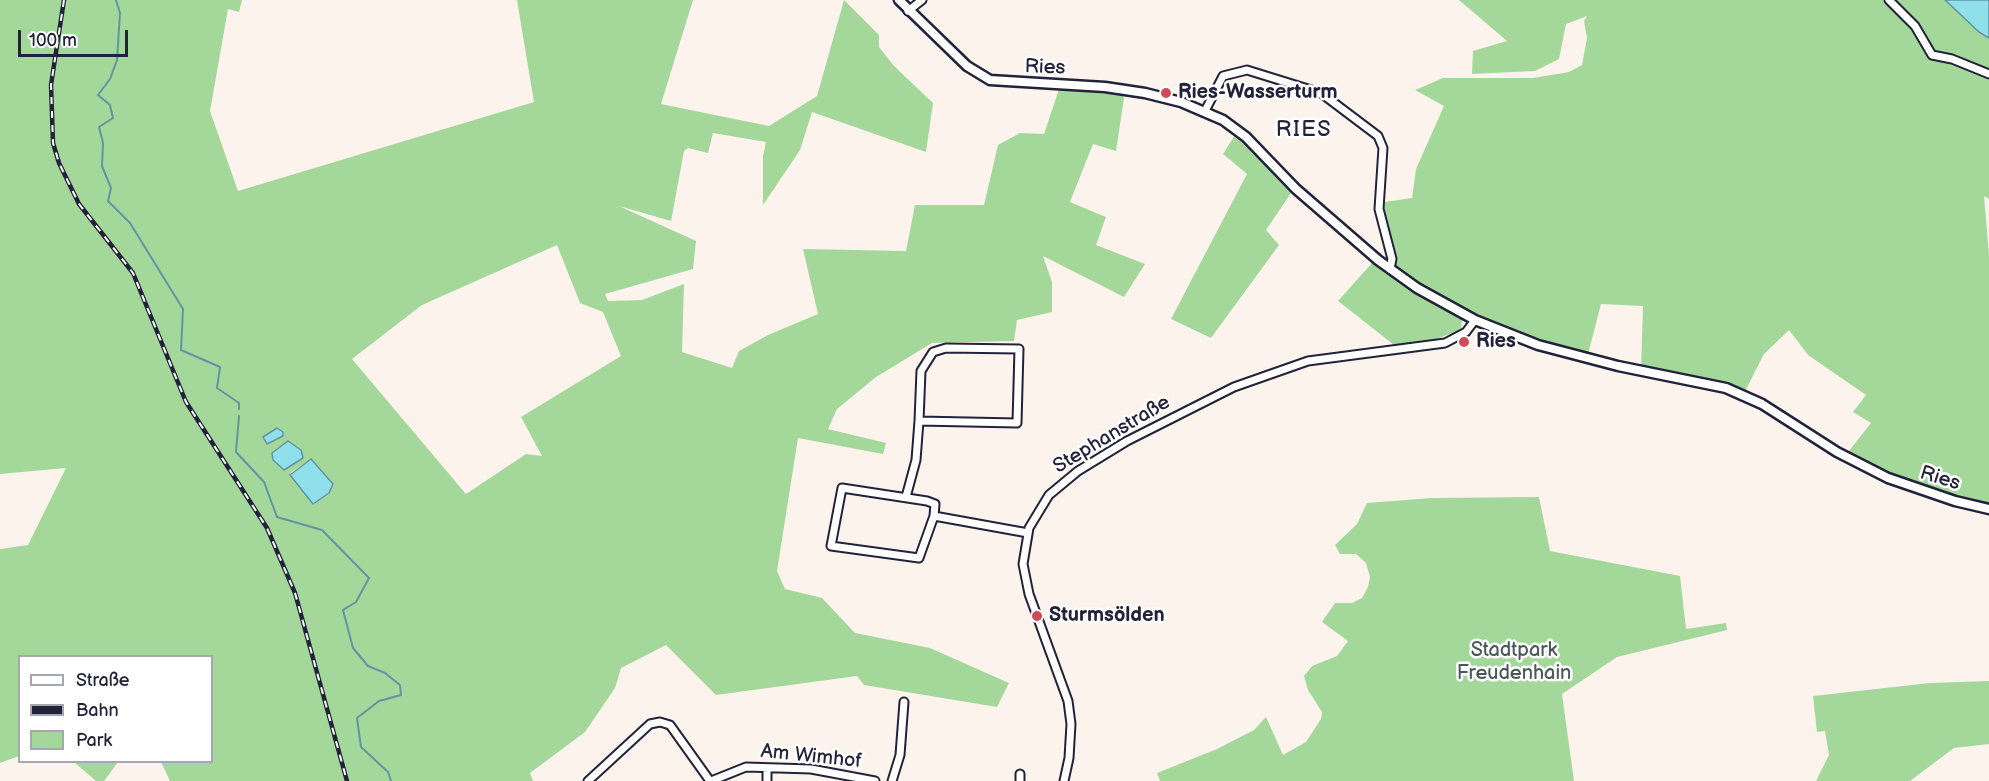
<!DOCTYPE html>
<html>
<head>
<meta charset="utf-8">
<style>
  body { margin:0 }
  #map { position:relative; width:1989px; height:781px; overflow:hidden; background:#fdf3ed; font-family:"Balsamiq Sans",sans-serif }
  canvas { display:block }
  .legend { position:absolute; left:18px; top:655px; width:195px; height:108px; box-sizing:border-box; background:#fff; border:2px solid #a7a7b1; margin:0; padding:8px 10px; list-style:none; font-size:18px; color:#22223b }
  .legend li { display:flex; align-items:center; gap:12px; height:30px }
  .legend b { width:30px; border:2px solid #a7a7b1 }
  .scale { position:absolute; left:18px; top:30px; width:110px; height:27px; box-sizing:border-box; border:3px solid #22223b; border-top:0; padding-left:8px; font-size:18px; line-height:21px; white-space:nowrap; color:#22223b; -webkit-text-stroke:4px #fff; paint-order:stroke }
</style>
</head>
<body>
<div id="map">
<canvas width="1989" height="781"></canvas>
<ul class="legend">
<li><b style="height:8px;background:#fff"></b>Straße</li>
<li><b style="height:8px;background:#22223b"></b>Bahn</li>
<li><b style="height:16px;background:#a4d89b"></b>Park</li>
</ul>
<div class="scale">100 m</div>
</div>
<script>
const ctx = document.querySelector('canvas').getContext('2d');
ctx.lineJoin = 'round';
function paint(path, color) {
  ctx.fillStyle = color;
  ctx.fill(path, 'evenodd');
}
function shape(rows) {
  const path = new Path2D();
  for (const r of rows) {
    path.moveTo(r[0], r[1]);
    for (let i = 2; i < r.length; i += 2) path.lineTo(r[i], r[i + 1]);
  }
  return path;
}
function strokePath(path, color, width, dash) {
  ctx.strokeStyle = color;
  ctx.lineWidth = width;
  ctx.lineCap = dash ? 'butt' : 'round';
  ctx.setLineDash(dash || []);
  ctx.stroke(path);
}
function write(font, color, halo, rows, align = 'center') {
  ctx.font = font + ' "Balsamiq Sans",sans-serif';
  ctx.lineWidth = 5;
  ctx.setLineDash([]);
  ctx.textBaseline = 'middle';
  ctx.strokeStyle = halo;
  ctx.fillStyle = color;
  for (const [text, x, y, turn = 0] of rows) {
    ctx.save();
    ctx.translate(x, y);
    ctx.rotate((+turn || 0) * Math.PI / 180);
    ctx.textAlign = isNaN(turn) ? turn : align;
    if (halo) ctx.strokeText(text, 0, 0);
    ctx.fillText(text, 0, 0);
    ctx.restore();
  }
}
paint(shape([
  [0,0,242,0,239,12,228,9,210,111,238,191,534,102,517,0,693,0,661,104,769,126,817,96,844,0,879,35,879,47,894,66,933,103,926,152,812,112,800,150,763,205,763,156,766,142,713,133,708,153,688,148,684,151,671,221,619,206,696,241,693,269,605,294,608,301,642,300,684,284,682,352,732,368,739,351,768,335,818,314,803,249,906,251,915,205,984,205,998,145,1020,133,1044,134,1059,89,1122,95,1124,98,1116,151,1093,144,1070,202,1106,217,1096,245,1145,264,1124,297,1043,256,1052,282,1052,312,1017,320,1014,341,932,343,876,377,837,409,828,429,886,443,883,454,798,438,777,571,785,589,822,598,855,633,930,648,1009,683,997,707,864,685,857,676,716,695,666,645,621,668,615,688,585,732,530,773,533,781,170,781,161,762,212,762,212,656,20,656,19,756,0,763,0,549,28,545,66,468,0,474],
  [557,245,580,303,603,312,621,356,521,417,542,456,526,454,466,494,352,359,422,305],
  [311,459,333,484,313,504,290,473],
  [1459,0,1945,0,1989,38,1989,199,1984,196,1989,255,1989,509,1955,501,1845,456,1871,423,1853,412,1866,395,1808,355,1789,330,1764,354,1743,395,1641,370,1643,306,1601,304,1587,358,1495,329,1390,269,1392,264,1378,203,1412,198,1416,169,1444,106,1415,90,1443,78,1533,78,1569,72,1582,65,1587,38,1584,21,1587,16,1566,24,1559,59,1535,71,1472,74,1473,51,1507,41],
  [1235,135,1239,136,1293,190,1266,230,1279,245,1211,338,1171,319,1247,174,1223,154],
  [1372,263,1413,292,1462,319,1461,330,1425,343,1394,345,1338,301],
  [1539,497,1550,551,1680,576,1686,629,1726,623,1727,630,1617,657,1562,694,1574,781,1160,781,1157,773,1217,749,1254,730,1266,717,1283,755,1306,742,1321,719,1322,712,1308,690,1304,676,1312,666,1337,656,1348,641,1322,622,1335,603,1352,603,1362,598,1368,587,1370,577,1366,563,1356,554,1340,554,1335,545,1357,524,1367,503,1431,498],
  [1989,681,1989,744,1954,748,1910,781,1816,781,1829,755,1825,731,1817,732,1813,696,1930,683],
  [74,762,118,762,104,781,96,781]
]), '#a4d89b');
const water = shape([
  [1945,0,1989,0,1989,38,1979,32,1945,0],
  [277,428,283,432,283,436,267,444,263,437,277,428],
  [288,441,301,450,303,458,284,470,273,460,272,453,288,441],
  [311,459,333,484,329,493,313,504,290,475,311,459]
]);
paint(water, '#8fe0ea');
strokePath(water, '#6394a4', 1.5);
strokePath(shape([
  [116,0,120,13,117,60,110,79,98,95,110,105,113,118,99,127,103,143,102,166,111,188,108,201,130,223,183,309,181,350,220,367,217,388,239,403,239,409],
  [239,416,236,452,264,482,277,517,322,530,369,578,356,602,343,610,353,648,368,666,385,673,400,685,401,695,379,701,357,718,361,747,388,772,391,781]
]), '#6394a4', 2);
const minor = shape([
  [1889,0,1915,26,1932,55,1952,59,1989,74],
  [908,11,922,0],
  [1205,111,1223,76,1247,70,1321,93,1378,136,1383,148,1379,209,1392,259,1390,269],
  [906,497,916,460,919,421,1017,423,1019,349,946,348,933,352,921,371,919,421],
  [934,516,935,504,927,501,842,488,831,546,919,558,934,516,1028,533],
  [588,781,650,724,660,722,670,725,710,781],
  [711,781,746,767,811,769,875,781],
  [767,781,767,768],
  [892,781,900,755,904,702],
  [1020,781,1020,774],
  [1064,781,1069,758,1071,724,1068,701,1029,594,1023,564,1029,528,1049,495,1078,471,1127,441,1234,387,1308,361,1445,343,1466,332,1475,320]
]);
const tertiary = shape([
  [899,0,967,66,990,80,1105,87,1145,93,1181,102,1223,120,1246,137,1296,189,1378,260,1417,288,1475,320,1538,345,1618,366,1726,388,1762,404,1837,452,1888,478,1955,501,1989,509]
]);
strokePath(minor, '#22223b', 11);
strokePath(tertiary, '#22223b', 13);
strokePath(minor, '#fff', 7);
strokePath(tertiary, '#fff', 8);
const rail = shape([
  [64,0,51,85,53,143,59,163,79,204,133,273,186,402,267,528,295,593,347,781]
]);
strokePath(rail, '#22223b', 4.5);
strokePath(rail, '#fff', 2, [7]);
for (const [x, y, r, color] of [
  [1166,93,6,"#d1495b"],
  [1464,342,6,"#d1495b"],
  [1037,616,6,"#d1495b"]
]) {
  const dot = new Path2D();
  dot.arc(x, y, r, 0, 2 * Math.PI);
  ctx.fillStyle = color;
  ctx.fill(dot);
  strokePath(dot, '#fff', 2);
}
write('20px', '#22223b', '#fff', [
  ["Ries",1045,68,2],
  ["Stephanstraße",1112,435,-31],
  ["Ries",1940,479,17],
  ["Am Wimhof",811,757,6]
]);
write('bold 20px', '#22223b', '#fff', [
  ["Ries-Wasserturm",1178,93],
  ["Ries",1476,342],
  ["Sturmsölden",1049,616]
], 'left');
write('20px', '#495958', '#fff', [
  ["Stadtpark",1514,651],
  ["Freudenhain",1514,674]
]);
ctx.letterSpacing = '1.5px';
write('22px', '#22223b', '#fff', [
  ["RIES",1304,130]
]);
ctx.letterSpacing = '0px';
</script>
</body>
</html>
